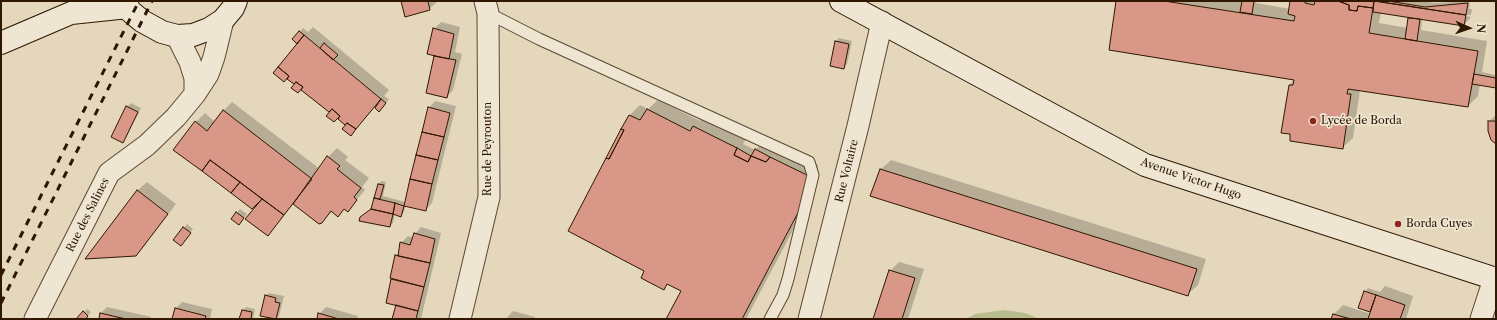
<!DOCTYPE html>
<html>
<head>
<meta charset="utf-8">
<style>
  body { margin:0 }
  #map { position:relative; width:1497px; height:320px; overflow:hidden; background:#e5d7bb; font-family:"Libre Caslon Text",serif }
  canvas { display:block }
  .frame { position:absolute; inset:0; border:2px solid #2f1700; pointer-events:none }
  .north { position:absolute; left:1449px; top:8px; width:40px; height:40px; -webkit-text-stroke:3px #eee5d3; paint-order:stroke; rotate:92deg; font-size:11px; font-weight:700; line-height:16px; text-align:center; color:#2f1700 }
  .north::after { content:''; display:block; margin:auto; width:14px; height:18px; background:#2f1700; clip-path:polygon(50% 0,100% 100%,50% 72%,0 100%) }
</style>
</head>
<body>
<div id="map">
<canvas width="1497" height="320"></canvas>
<div class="frame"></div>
<div class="north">N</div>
</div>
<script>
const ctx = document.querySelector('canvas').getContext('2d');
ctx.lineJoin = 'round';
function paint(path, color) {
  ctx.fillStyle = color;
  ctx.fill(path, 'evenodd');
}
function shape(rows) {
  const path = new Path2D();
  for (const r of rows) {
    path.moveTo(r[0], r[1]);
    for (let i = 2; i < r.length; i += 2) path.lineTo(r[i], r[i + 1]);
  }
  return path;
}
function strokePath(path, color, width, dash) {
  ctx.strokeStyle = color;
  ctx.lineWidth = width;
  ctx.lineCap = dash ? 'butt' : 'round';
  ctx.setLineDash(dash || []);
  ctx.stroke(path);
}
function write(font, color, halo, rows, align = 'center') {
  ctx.font = font + ' "Libre Caslon Text",serif';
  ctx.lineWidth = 3.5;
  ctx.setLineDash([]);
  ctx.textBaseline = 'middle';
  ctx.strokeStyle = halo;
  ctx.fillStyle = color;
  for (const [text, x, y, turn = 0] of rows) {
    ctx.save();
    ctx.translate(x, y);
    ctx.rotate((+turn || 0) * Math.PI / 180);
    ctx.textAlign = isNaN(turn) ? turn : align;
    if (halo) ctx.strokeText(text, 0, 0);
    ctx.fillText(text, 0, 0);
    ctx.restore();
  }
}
paint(shape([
  [1004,310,1025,313,1040,319,966,319,975,314]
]), '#b7bd8e');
paint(shape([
  [402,1,436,1,436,3,429,9],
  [1117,1,1256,1,1256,3,1290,9,1292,1,1420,1,1435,3,1470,1,1469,9,1472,9,1471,15,1382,1,1382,3,1471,17,1464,25,1422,19,1421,30,1487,41,1482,72,1495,75,1496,68,1496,87,1480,84,1478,96,1468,106,1360,90,1353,138,1342,148,1289,85,1295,79],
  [1381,12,1411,17,1409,18,1408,28,1379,23],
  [441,22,460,27,455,52,462,54,453,90,447,97,427,93,436,55,434,29],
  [313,27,389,90,384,96,389,99,383,108,379,111,375,107,351,134,351,120,336,106,329,111,287,77,302,39,293,39,303,28,308,32],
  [839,38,852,41,847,64,844,68,836,41],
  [658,100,700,121,704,116,747,137,743,144,755,150,759,146,761,147,762,146,781,147,818,165,811,196,746,319,667,319,682,290,669,283,663,289,645,271,622,129,630,115,640,105,648,109],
  [435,101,456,106,432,203,425,210,406,205,404,212,401,216,395,214,393,223,389,226,373,208,378,184,382,181,386,182,383,196,405,202,429,108],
  [232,102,320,169,328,157,337,148,348,157,345,160,369,178,362,187,365,190,348,210,345,208,338,215,332,211,322,222,294,203,268,235,261,201,260,200,252,208,196,122,205,113,215,122,224,110],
  [131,103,141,108,126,138,123,142,127,107],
  [1496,115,1496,143,1489,121],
  [891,160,1206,259,1198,285,1187,295,880,170],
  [147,182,176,204,144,246,135,255,87,258,138,190],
  [240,209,247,214,239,224,232,219],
  [187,224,193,229,184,242,175,240],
  [421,227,441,233,421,319,393,319,397,305,387,302,396,256,400,252,401,243,408,236,414,238,415,234],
  [899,262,924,269,908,319,874,319,890,271],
  [1385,286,1413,296,1406,319,1332,319,1334,314,1343,305,1371,314,1373,308,1370,311,1365,292,1368,288,1380,292],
  [269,293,284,296,279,316,276,319,261,316,266,296],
  [182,302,212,309,210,319,173,319,176,308],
  [107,307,151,317,150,319,100,319,101,313],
  [246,307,255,309,253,319,240,319,243,310],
  [326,307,358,316,357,319,318,319,319,314],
  [87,309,91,312,85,319,78,319],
  [513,311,535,317,534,319,506,319]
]), '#0003');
const building = shape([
  [401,1,428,1,430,10,405,17,401,1],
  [1116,1,1164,1,1294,21,1295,16,1288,14,1290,1,1305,1,1305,3,1314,5,1315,1,1338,1,1349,5,1349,10,1357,11,1358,6,1373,8,1369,33,1478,51,1468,107,1348,89,1347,94,1351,94,1343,149,1290,141,1290,134,1281,133,1289,85,1293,85,1294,80,1109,50,1116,1],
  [1242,1,1254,1,1252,14,1240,12,1242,1],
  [1338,1,1374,1,1373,8,1358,6,1357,11,1349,10,1349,5,1338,1],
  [1374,1,1466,15,1464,26,1373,12,1374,1],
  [1375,1,1388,1,1425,7,1468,3,1466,15,1375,1],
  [1408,18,1420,19,1417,41,1405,39,1408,18],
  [433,28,454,34,449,59,427,54,433,28],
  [299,31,304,35,297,44,292,39,299,31],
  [304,35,381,99,356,129,347,123,345,125,338,119,340,116,332,109,329,112,301,90,303,87,296,82,294,84,287,79,289,76,278,67,304,35],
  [835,41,849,44,844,69,830,66,835,41],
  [324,43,338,55,333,60,320,48,324,43],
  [434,56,456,60,447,98,426,93,434,56],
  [278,67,289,76,284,82,273,73,278,67],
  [1474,74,1496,78,1496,88,1472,84,1474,74],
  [296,82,303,87,298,93,291,88,296,82],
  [381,99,386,103,379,112,375,108,381,99],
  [126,106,138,112,123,143,111,137,126,106],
  [428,107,450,113,444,137,422,132,428,107],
  [332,109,340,116,334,122,326,116,332,109],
  [647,109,690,131,693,126,737,148,734,155,748,162,751,156,766,162,770,157,809,176,801,207,742,319,666,319,681,291,667,284,664,290,641,278,644,271,568,231,606,158,609,159,624,130,621,129,629,115,640,120,647,109],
  [223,110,312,179,284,215,210,160,202,171,173,150,195,121,207,131,223,110],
  [1488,121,1496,121,1496,144,1491,140,1488,131,1488,121],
  [347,123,356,129,351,136,342,129,347,123],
  [621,129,624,130,609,159,606,158,621,129],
  [422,132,444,137,438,160,416,155,422,132],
  [737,148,751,156,748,162,734,155,737,148],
  [755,149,770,157,766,162,751,156,755,149],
  [416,155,438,160,432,184,410,179,416,155],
  [327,156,340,166,337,169,361,188,354,197,357,200,348,212,344,209,338,217,331,211,322,223,319,224,293,204,327,156],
  [210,160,240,182,231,193,202,171,210,160],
  [880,169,1197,269,1188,296,870,196,880,169],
  [410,179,432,184,426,211,404,206,410,179],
  [240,182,262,199,252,209,231,193,240,182],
  [378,184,384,185,380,199,374,198,378,184],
  [137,190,168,214,136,256,85,259,137,190],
  [374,198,395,203,393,214,371,209,374,198],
  [262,199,284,215,268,236,245,219,262,199],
  [395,203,404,206,401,217,393,214,395,203],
  [371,209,393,214,390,227,359,221,360,217,371,209],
  [236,212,244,218,239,225,231,219,236,212],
  [183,227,191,233,181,246,173,240,183,227],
  [414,233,435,239,430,263,398,256,400,242,410,245,414,233],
  [395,255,430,263,424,287,390,278,395,255],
  [889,270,915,278,902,319,873,319,889,270],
  [391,279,424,287,418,311,386,303,391,279],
  [1364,291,1376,295,1370,312,1358,308,1364,291],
  [265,295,276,298,275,302,280,303,276,319,260,316,265,295],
  [1376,295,1405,305,1400,319,1368,319,1376,295],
  [396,305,418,311,416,319,392,319,396,305],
  [175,308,206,316,205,319,172,319,175,308],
  [242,310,252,312,251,319,239,319,242,310],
  [83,311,88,316,86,319,76,319,83,311],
  [100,313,126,319,99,319,100,313],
  [318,313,339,319,317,319,318,313],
  [1333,314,1351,319,1331,319,1333,314]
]);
paint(building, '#d89787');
strokePath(building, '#2f1700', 1);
const service = shape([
  [488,13,539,39,809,162,813,175,788,279,783,295,770,319]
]);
const minor = shape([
  [177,36,190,62,195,78,195,94],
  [35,319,109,173,147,145,176,117,195,94,208,74,214,57,223,20],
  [460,319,489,197,488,13,485,1],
  [809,319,858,126,882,22],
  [1481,319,1494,279]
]);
const secondary = shape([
  [125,1,130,11,142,21,162,32,177,36,193,35,209,29,223,20,233,8,236,1],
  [841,1,1145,165,1496,279],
  [1,43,71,13,128,7]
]);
strokePath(service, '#5c472f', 13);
strokePath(minor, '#5c472f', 23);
strokePath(secondary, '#2f1700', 24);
strokePath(service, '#eee5d3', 11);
strokePath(minor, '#eee5d3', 21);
strokePath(secondary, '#eee5d3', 22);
strokePath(shape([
  [1,275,139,1],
  [1,303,152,1]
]), '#2f1700', 3, [7, 7]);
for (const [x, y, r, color] of [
  [1313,121,4,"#8f2418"],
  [1398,224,4,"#8f2418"]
]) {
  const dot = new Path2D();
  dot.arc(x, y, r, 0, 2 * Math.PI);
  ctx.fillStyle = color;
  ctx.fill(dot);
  strokePath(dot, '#eee5d3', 1.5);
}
write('11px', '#2f1700', '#eee5d3', [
  ["Lycée de Borda",1321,121],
  ["Borda Cuyes",1406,224]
], 'left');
write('11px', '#2f1700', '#eee5d3', [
  ["Rue de Peyrouton",488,149,-90],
  ["Rue Voltaire",847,171,-76],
  ["Avenue Victor Hugo",1191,179,19],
  ["Rue des Salines",88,215,-63]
]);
</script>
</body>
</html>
